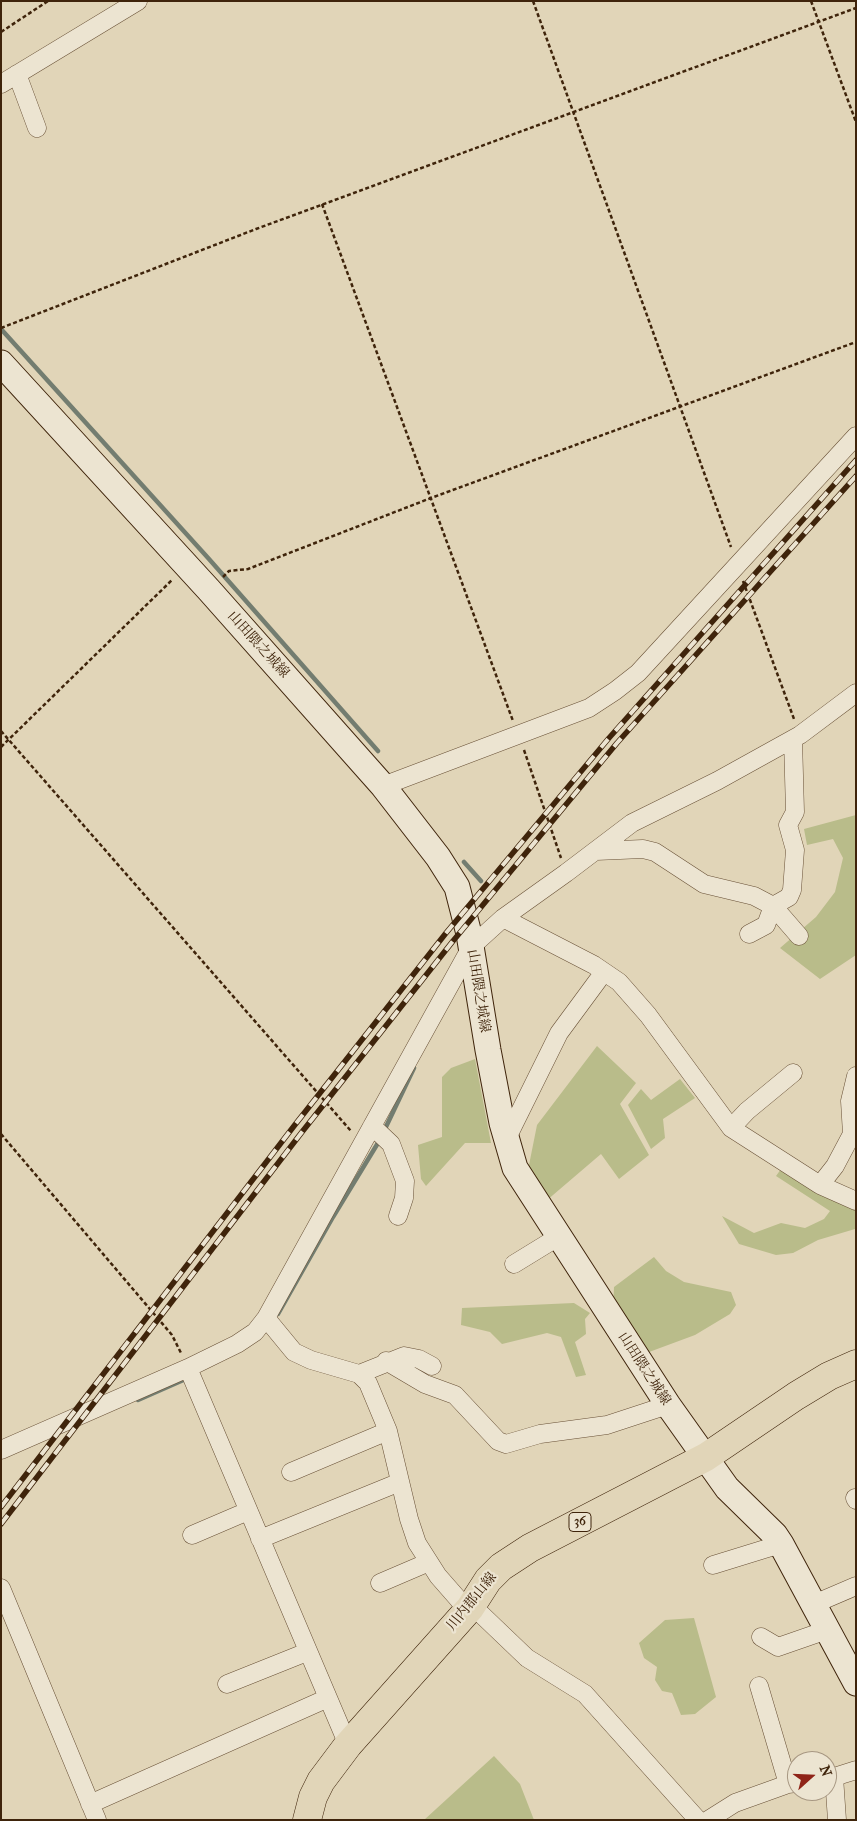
<!DOCTYPE html>
<html>
<head>
<meta charset="utf-8">
<style>
  body { margin:0 }
  #map { position:relative; width:857px; height:1821px; overflow:hidden; background:#e1d5b8; font-family:"IM FELL French Canon",serif }
  canvas { display:block }
  .frame { position:absolute; inset:0; border:2px solid #3f240b; pointer-events:none }
  .north { position:absolute; left:787px; top:1751px; width:50px; height:50px; box-sizing:border-box; background:#ece4d1; border:1px solid #a79782; border-radius:50%; rotate:70deg; font-size:14px; font-weight:700; line-height:20px; text-align:center; color:#3f240b }
  .north::after { content:''; display:block; margin:auto; width:18px; height:22px; background:#8f2418; clip-path:polygon(50% 0,100% 100%,50% 72%,0 100%) }
</style>
</head>
<body>
<div id="map">
<canvas width="857" height="1821"></canvas>
<div class="frame"></div>
<div class="north">N</div>
</div>
<script>
const ctx = document.querySelector('canvas').getContext('2d');
ctx.lineJoin = 'round';
function paint(path, color) {
  ctx.fillStyle = color;
  ctx.fill(path, 'evenodd');
}
function shape(rows) {
  const path = new Path2D();
  for (const r of rows) {
    path.moveTo(r[0], r[1]);
    for (let i = 2; i < r.length; i += 2) path.lineTo(r[i], r[i + 1]);
  }
  return path;
}
function strokePath(path, color, width, dash) {
  ctx.strokeStyle = color;
  ctx.lineWidth = width;
  ctx.lineCap = dash ? 'butt' : 'round';
  ctx.setLineDash(dash || []);
  ctx.stroke(path);
}
function write(font, color, halo, rows, align = 'center') {
  ctx.font = font + ' "IM FELL French Canon","Noto Serif JP",serif';
  ctx.lineWidth = 4.5;
  ctx.setLineDash([]);
  ctx.textBaseline = 'middle';
  ctx.strokeStyle = halo;
  ctx.fillStyle = color;
  for (const [text, x, y, turn = 0] of rows) {
    ctx.save();
    ctx.translate(x, y);
    ctx.rotate((+turn || 0) * Math.PI / 180);
    ctx.textAlign = isNaN(turn) ? turn : align;
    if (halo) ctx.strokeText(text, 0, 0);
    ctx.fillText(text, 0, 0);
    ctx.restore();
  }
}
paint(shape([
  [856,815,856,955,820,979,780,948,816,917,835,892,843,858,833,839,807,845,804,829],
  [597,1046,636,1083,620,1104,649,1155,619,1179,601,1154,546,1201,528,1170,537,1125],
  [475,1059,491,1143,465,1143,426,1186,421,1179,418,1145,442,1137,442,1077,451,1068],
  [680,1079,695,1098,663,1119,665,1138,651,1149,628,1105,641,1089,651,1100],
  [781,1169,856,1210,855,1229,818,1240,793,1253,776,1255,739,1244,722,1216,754,1233,781,1223,805,1228,824,1219,830,1211,776,1176],
  [654,1257,666,1271,684,1282,731,1292,736,1305,730,1314,695,1335,641,1355,613,1309,614,1287],
  [574,1303,590,1313,585,1319,586,1334,575,1342,586,1375,576,1377,561,1337,547,1333,502,1344,490,1332,461,1325,462,1308],
  [694,1618,716,1697,695,1714,681,1715,672,1693,662,1691,655,1680,657,1667,644,1658,639,1643,665,1620],
  [494,1756,520,1784,534,1820,424,1820]
]), '#b9bc8a');
strokePath(shape([
  [1,329,209,559,378,751],
  [464,862,481,881],
  [384,1131,414,1068],
  [278,1314,333,1217,381,1138],
  [138,1400,188,1378]
]), '#737d70', 4.5);
const minor = shape([
  [17,74,37,128],
  [1,84,138,1],
  [383,786,589,708,615,691,638,673,856,436],
  [596,851,643,849,655,852,704,884,754,896,773,906,799,936],
  [503,918,594,965,619,982,648,1015,731,1128,820,1185,856,1201],
  [749,934,766,925,773,906,789,897,792,890,795,850,788,825,795,812,793,739],
  [372,1126,391,1144,405,1181,404,1198,398,1216],
  [731,1128,747,1111,793,1073],
  [507,1138,559,1033,604,972],
  [820,1185,835,1166,852,1134,850,1101,856,1076],
  [514,1264,558,1237],
  [266,1318,294,1352,311,1360,359,1374,368,1383,388,1431,409,1519,417,1543,438,1576,459,1600,481,1614,527,1658,585,1694,698,1820],
  [386,1361,425,1384,455,1395,498,1441,506,1444,540,1434,607,1425,668,1405],
  [188,1368,348,1745],
  [359,1374,404,1356,419,1359,432,1366],
  [1,1450,188,1368,237,1344,255,1332,266,1318,471,947,503,918,566,873,632,823,717,781,800,735,856,693],
  [291,1472,388,1431],
  [855,1498,856,1500],
  [192,1535,248,1511],
  [260,1539,400,1482],
  [713,1565,781,1544],
  [380,1583,429,1562],
  [1,1588,97,1820],
  [814,1604,856,1586],
  [761,1637,778,1647,827,1630],
  [227,1684,307,1652],
  [759,1686,788,1784,797,1783],
  [90,1804,328,1698],
  [708,1820,735,1803,788,1784],
  [837,1820,834,1777,856,1770]
]);
const secondary = shape([
  [1,363,209,590,383,786,438,857,457,887,469,934,488,1050,502,1123,515,1168,668,1405,727,1488,775,1535,781,1544,856,1683]
]);
const primary = shape([
  [307,1820,313,1797,321,1781,348,1745,470,1608,488,1580,501,1567,530,1548,706,1457,796,1396,829,1376,856,1364]
]);
strokePath(minor, '#685036', 19);
strokePath(secondary, '#3f240b', 27);
strokePath(primary, '#3f240b', 29);
strokePath(shape([
  [533,1,731,547],
  [811,1,856,122],
  [1,32,48,1],
  [322,204,513,721],
  [1,328,256,229,856,8],
  [223,577,229,571,248,569,431,498,856,342],
  [743,581,794,719],
  [1,731,351,1131],
  [1,747,173,579],
  [524,750,561,858],
  [1,1134,172,1335,181,1353]
]), '#3f240b', 2.5, [4, 2.5]);
strokePath(minor, '#ece4d1', 18);
strokePath(secondary, '#ece4d1', 25);
strokePath(primary, '#e1d5b8', 28);
const rail = shape([
  [1,1507,294,1126,446,933,609,738,856,460],
  [1,1524,302,1132,453,941,617,743,856,476]
]);
strokePath(rail, '#3f240b', 5.5);
strokePath(rail, '#ece4d1', 4, [11]);
for (const [x, y, w] of [
  [580,1522,22]
]) {
  const box = new Path2D();
  box.roundRect(x - w / 2, y - 9.5, w, 19, 4);
  ctx.fillStyle = '#ece4d1';
  ctx.fill(box);
  strokePath(box, '#3f240b', 1);
}
write('bold 12px', '#3f240b', null, [
  ["36",580,1522]
]);
write('14px', '#3f240b', '#ece4d1', [
  ["山田隈之城線",258,645,48],
  ["山田隈之城線",478,991,81],
  ["山田隈之城線",644,1369,57],
  ["川内郡山線",472,1602,-51]
]);
</script>
</body>
</html>
